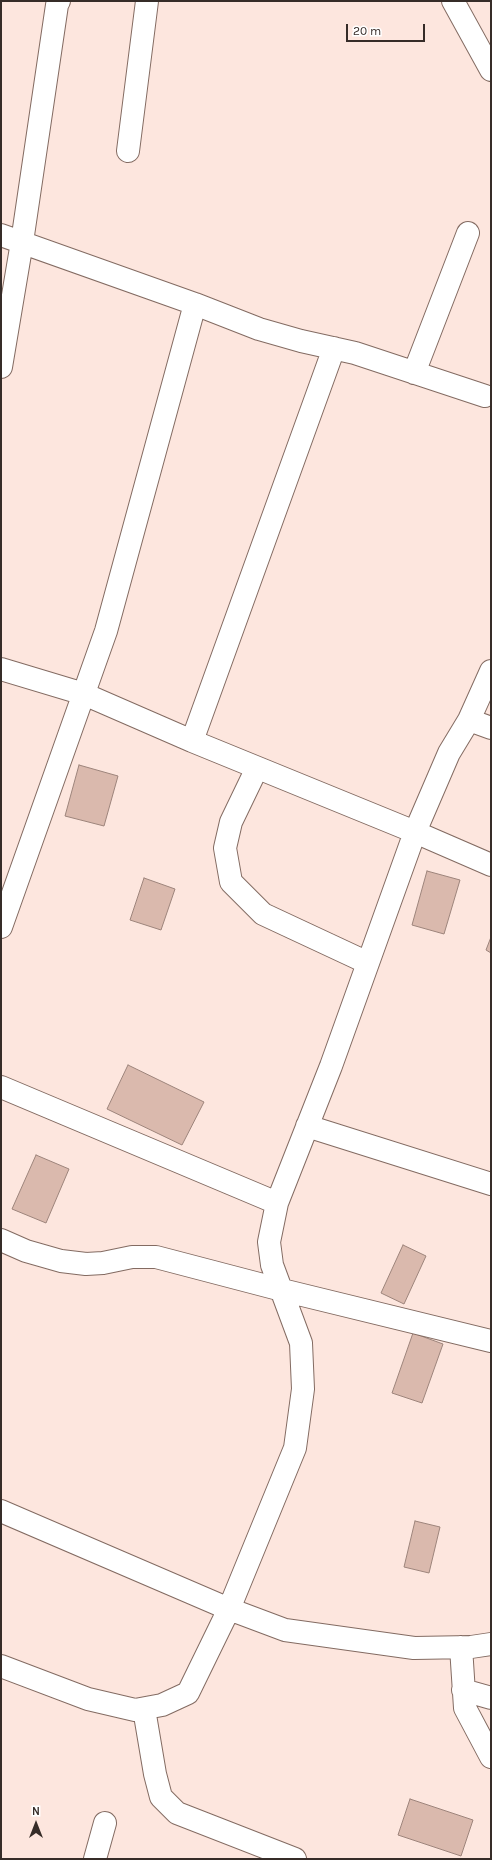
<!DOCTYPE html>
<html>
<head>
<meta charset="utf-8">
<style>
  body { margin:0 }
  #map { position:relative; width:492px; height:1860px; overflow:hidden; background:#fde6de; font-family:Karla,sans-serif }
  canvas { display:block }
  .frame { position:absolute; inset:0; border:2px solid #362c28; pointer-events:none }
  .north { position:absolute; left:16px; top:1804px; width:40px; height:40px; -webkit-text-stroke:3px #fff; paint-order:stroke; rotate:0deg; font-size:11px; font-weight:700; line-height:16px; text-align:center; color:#362c28 }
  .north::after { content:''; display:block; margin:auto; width:14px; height:18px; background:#362c28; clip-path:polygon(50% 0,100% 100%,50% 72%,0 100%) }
  .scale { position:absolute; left:346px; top:24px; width:79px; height:18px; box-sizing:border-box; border:2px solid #362c28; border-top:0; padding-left:5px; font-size:12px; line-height:14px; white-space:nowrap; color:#362c28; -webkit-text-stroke:3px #fff; paint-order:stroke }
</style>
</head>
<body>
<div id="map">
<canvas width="492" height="1860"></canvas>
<div class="frame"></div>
<div class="north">N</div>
<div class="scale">20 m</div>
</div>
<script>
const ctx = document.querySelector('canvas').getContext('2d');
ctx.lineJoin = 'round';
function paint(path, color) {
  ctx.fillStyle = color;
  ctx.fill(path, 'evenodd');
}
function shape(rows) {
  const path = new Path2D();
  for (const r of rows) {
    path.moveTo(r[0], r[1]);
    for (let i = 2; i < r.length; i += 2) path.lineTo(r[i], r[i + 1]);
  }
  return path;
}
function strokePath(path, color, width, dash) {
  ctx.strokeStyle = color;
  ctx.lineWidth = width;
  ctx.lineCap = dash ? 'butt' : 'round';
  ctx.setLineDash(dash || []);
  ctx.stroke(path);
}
const building = shape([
  [79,765,118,776,104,826,65,816,79,765],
  [427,871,460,880,444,934,412,925,427,871],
  [144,878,175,889,161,930,130,920,144,878],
  [491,937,491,953,486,950,491,937],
  [128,1065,204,1102,182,1145,107,1109,128,1065],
  [36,1155,69,1169,46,1223,12,1209,36,1155],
  [403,1245,426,1256,404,1304,381,1293,403,1245],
  [413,1333,443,1344,422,1403,392,1393,413,1333],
  [415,1521,440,1527,429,1573,404,1567,415,1521],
  [410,1799,473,1820,461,1856,398,1835,410,1799]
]);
paint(building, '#dab9ad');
strokePath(building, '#9d847b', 1);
const minor = shape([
  [453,1,491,70],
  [128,151,147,1],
  [1,235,195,304,259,329,301,341,355,353,485,396],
  [1,367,22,242,57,5,59,1],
  [414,373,468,233],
  [1,669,84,694,192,741,415,832,491,865],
  [469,720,491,728],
  [192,741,334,348],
  [257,768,231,822,225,848,231,882,263,914,368,963],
  [1,927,106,631,195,304],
  [1,1087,277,1203],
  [307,1126,491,1184],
  [1,1240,26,1251,61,1261,86,1264,103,1263,132,1257,156,1257,282,1290,491,1341],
  [1,1511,229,1609,285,1630,414,1648,471,1647,491,1644],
  [461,1647,465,1708,491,1757],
  [1,1666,88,1699,135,1710,162,1705,188,1693,229,1609,295,1448,303,1389,301,1343,272,1265,269,1242,277,1203,331,1066,415,832,449,753,469,720,491,671],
  [463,1690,491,1698],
  [144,1709,155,1774,161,1797,177,1813,295,1859],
  [95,1859,105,1823]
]);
strokePath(minor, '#836b62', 24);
strokePath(minor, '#fff', 22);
</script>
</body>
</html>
